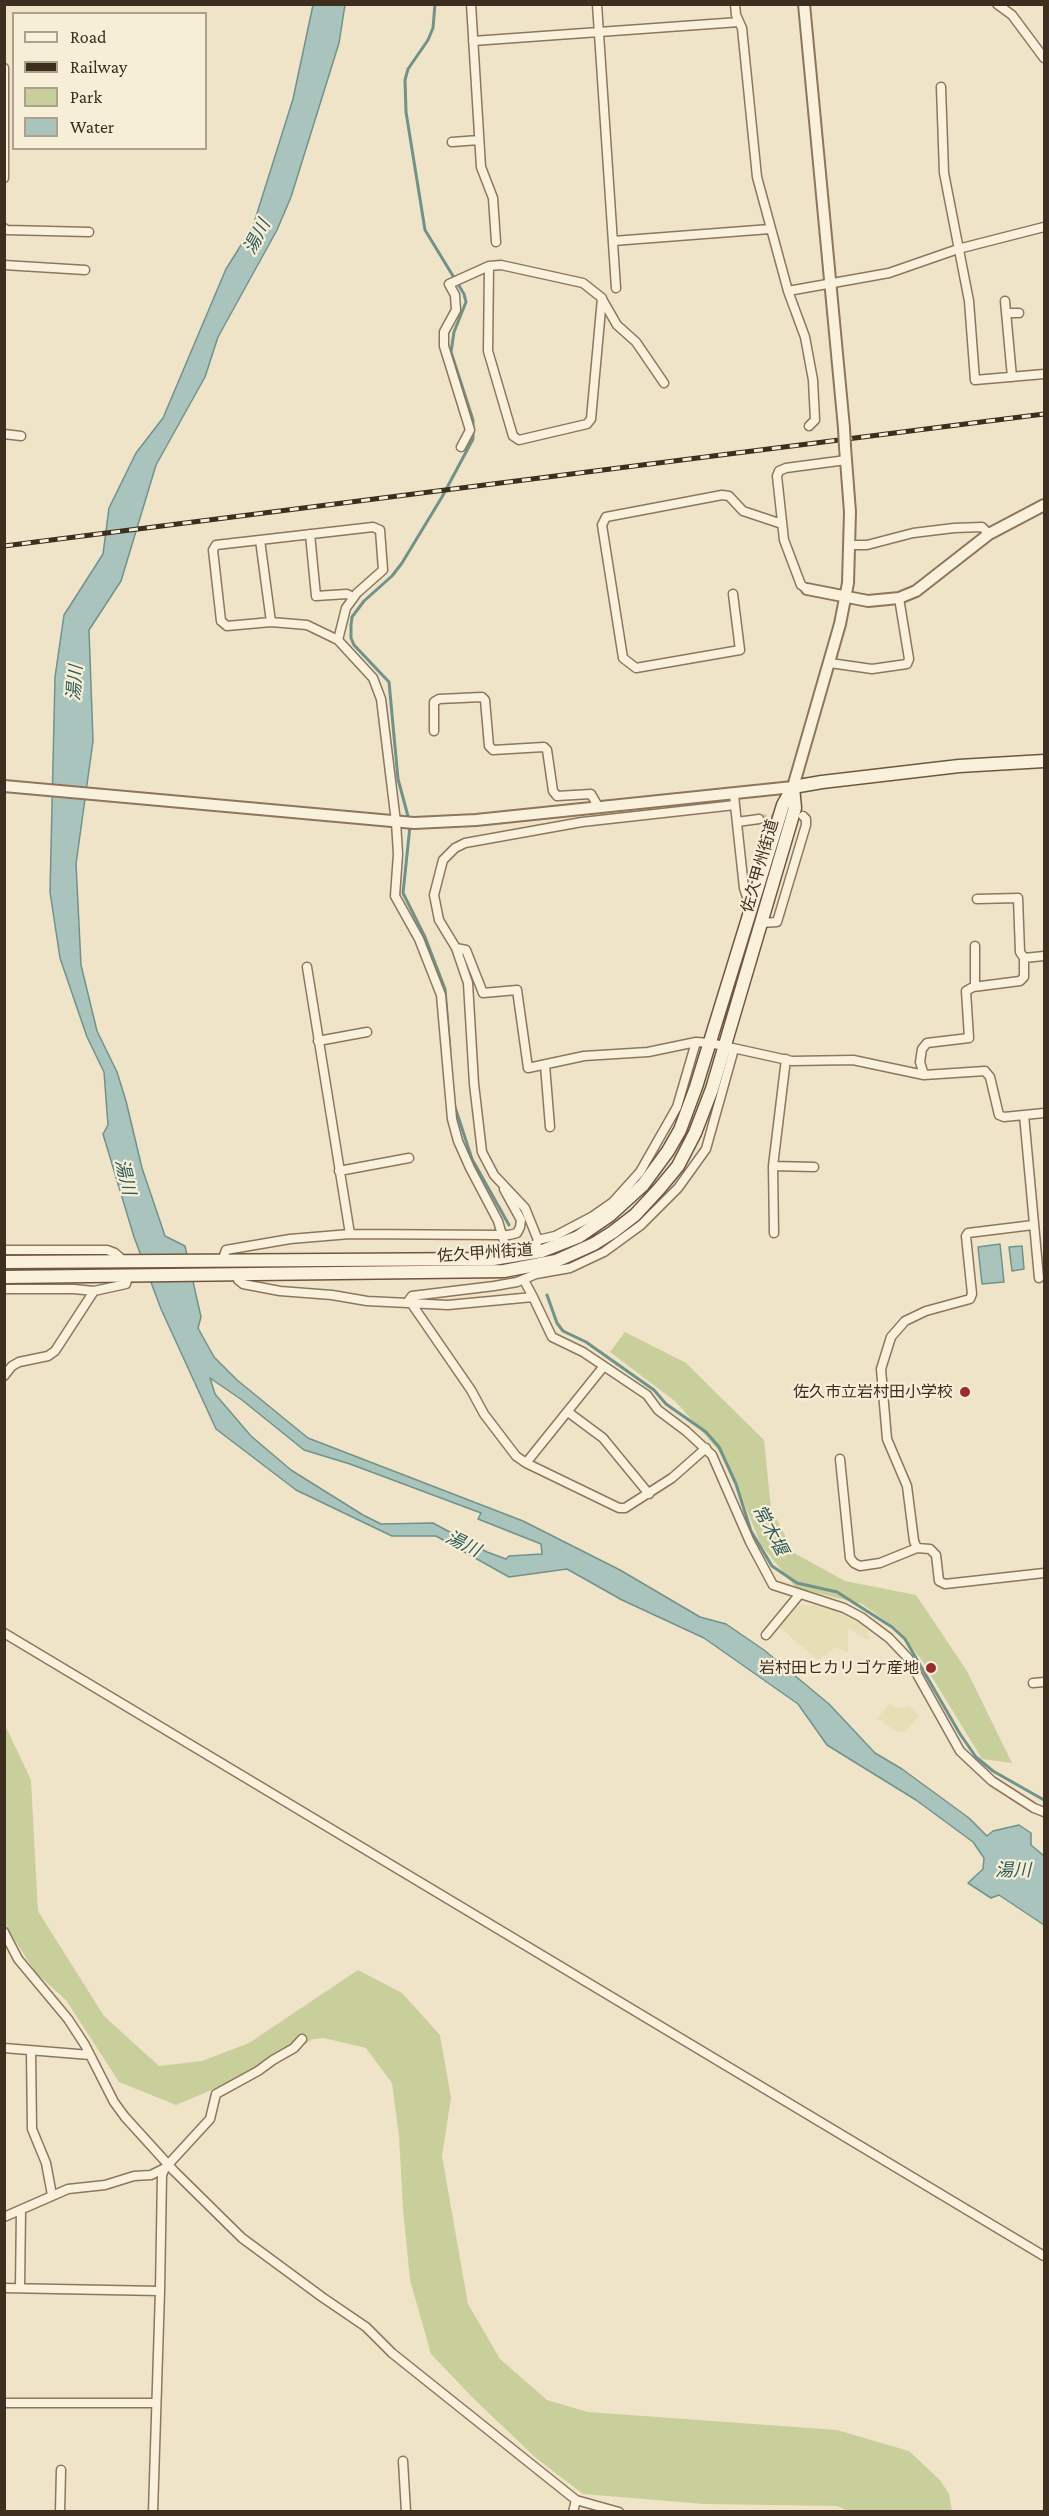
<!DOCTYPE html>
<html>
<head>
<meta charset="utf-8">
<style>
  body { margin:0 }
  #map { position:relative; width:1049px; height:2516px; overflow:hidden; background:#f0e4c8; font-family:"Crimson Pro",serif }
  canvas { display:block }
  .frame { position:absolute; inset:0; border:6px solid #3d2e20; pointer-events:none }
  .legend { position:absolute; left:12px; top:12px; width:195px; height:138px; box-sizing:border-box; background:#f7eed8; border:2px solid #ada18e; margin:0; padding:8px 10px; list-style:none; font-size:18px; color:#3d2e20 }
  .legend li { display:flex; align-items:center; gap:12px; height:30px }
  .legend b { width:30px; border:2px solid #ada18e }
</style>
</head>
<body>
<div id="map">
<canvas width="1049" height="2516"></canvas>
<div class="frame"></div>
<ul class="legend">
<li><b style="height:8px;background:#faf1dc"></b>Road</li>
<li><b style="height:8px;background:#3d2e20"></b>Railway</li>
<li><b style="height:16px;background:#c9cf9b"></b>Park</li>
<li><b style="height:16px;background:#a9c4bc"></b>Water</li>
</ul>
</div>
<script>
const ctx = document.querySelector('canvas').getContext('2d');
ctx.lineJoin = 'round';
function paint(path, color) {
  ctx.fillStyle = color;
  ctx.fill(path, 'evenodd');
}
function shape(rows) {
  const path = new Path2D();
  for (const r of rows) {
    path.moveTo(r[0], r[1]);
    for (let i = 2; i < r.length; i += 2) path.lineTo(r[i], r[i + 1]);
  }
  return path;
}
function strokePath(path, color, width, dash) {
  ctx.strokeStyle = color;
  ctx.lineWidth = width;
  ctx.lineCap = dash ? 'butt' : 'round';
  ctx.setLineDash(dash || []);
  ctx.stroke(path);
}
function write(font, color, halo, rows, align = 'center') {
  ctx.font = font + ' "Crimson Pro","Noto Sans JP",serif';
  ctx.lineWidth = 4.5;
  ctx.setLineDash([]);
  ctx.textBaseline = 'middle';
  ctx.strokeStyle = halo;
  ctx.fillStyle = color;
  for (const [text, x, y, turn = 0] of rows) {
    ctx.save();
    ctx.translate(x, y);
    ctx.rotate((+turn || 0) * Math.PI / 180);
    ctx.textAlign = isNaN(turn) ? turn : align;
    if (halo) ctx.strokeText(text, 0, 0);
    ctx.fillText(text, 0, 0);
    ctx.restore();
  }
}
paint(shape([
  [799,1605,814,1605,847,1613,870,1627,867,1633,870,1637,868,1640,848,1628,848,1653,836,1647,818,1660,779,1627],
  [890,1704,897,1708,909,1706,919,1716,905,1732,896,1731,877,1718]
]), '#e6deb5');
paint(shape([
  [625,1332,686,1363,764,1440,771,1508,794,1553,845,1581,916,1595,967,1671,1012,1763,982,1759,921,1659,897,1629,862,1604,796,1588,761,1545,726,1459,676,1402,610,1352],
  [4,1723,31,1780,38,1911,104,2016,159,2066,202,2061,249,2043,358,1970,402,1993,440,2035,451,2098,442,2156,468,2304,500,2359,547,2400,588,2412,837,2430,909,2451,940,2480,949,2494,952,2511,850,2512,837,2506,704,2504,583,2494,536,2458,473,2398,431,2354,410,2280,403,2209,399,2136,392,2083,366,2048,324,2038,313,2039,275,2063,176,2105,119,2082,66,2000,36,1973,7,1928,5,1919]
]), '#c9cf9b');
const water = shape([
  [313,5,345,5,339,43,291,197,277,230,218,337,205,377,156,465,121,581,89,630,93,741,76,864,81,965,97,1031,117,1072,126,1101,142,1168,165,1236,185,1246,201,1317,198,1328,214,1357,237,1380,308,1438,523,1521,620,1570,700,1617,726,1624,764,1650,829,1704,875,1753,902,1769,969,1818,987,1836,993,1831,1019,1825,1031,1833,1031,1845,1044,1856,1044,1925,999,1895,991,1898,968,1883,983,1869,984,1858,973,1842,916,1800,827,1745,798,1704,704,1638,622,1600,567,1569,509,1577,436,1536,392,1536,296,1490,216,1429,161,1309,134,1237,103,1134,108,1125,104,1072,87,1037,60,958,50,892,55,677,64,615,103,554,109,508,136,453,163,418,226,269,253,226,293,99,313,5],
  [210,1378,242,1400,304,1450,350,1464,481,1513,478,1519,541,1544,542,1554,509,1556,506,1559,487,1552,433,1523,381,1524,363,1515,291,1470,251,1436,215,1394,210,1378],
  [1000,1244,1004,1282,982,1284,978,1247,1000,1244],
  [1022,1246,1024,1269,1012,1271,1009,1247,1022,1246]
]);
paint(water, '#a9c4bc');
strokePath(water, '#6f938a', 1.5);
strokePath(shape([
  [409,820,398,779,389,682,354,645,351,638,351,625,352,617,364,601,392,576,402,563,442,497,473,439,473,420,451,352,454,332,466,302,464,294,425,230,406,112,405,80,408,69,428,40,433,28,435,4],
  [410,826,403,893,425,937,445,989,450,1050],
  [455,1107,472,1159,509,1225],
  [547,1295,557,1323,563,1331,586,1342,654,1390,666,1404,706,1432,719,1447,736,1484,751,1531,772,1566,797,1583,837,1592,892,1627,905,1639,960,1734,976,1757,993,1771,1044,1800]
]), '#6f938a', 3);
strokePath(shape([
  [759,819,797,817]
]), '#ccc0a6', 8, [8, 4]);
const minor = shape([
  [471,4,481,167,493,198,496,242],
  [597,4,616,288],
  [735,4,736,15,742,28,757,177,788,291,805,337,813,380,815,420,809,426],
  [997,4,1012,15,1044,58],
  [473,41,739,22],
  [4,68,4,178],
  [941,87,944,173,969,301,975,380,1044,374],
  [452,142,479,140],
  [4,228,7,230,89,232],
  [613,241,770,229],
  [4,265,85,270],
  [501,265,583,283,602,298,591,419,587,424,519,440,513,436,488,351,489,266,501,265],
  [788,291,889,273,958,249,1044,227],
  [602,299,617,325,636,342,664,383],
  [1005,301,1012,377],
  [1006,313,1019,313],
  [4,434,21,436],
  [461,447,470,430,444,346,444,332,456,310,455,295,449,284,489,266],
  [310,534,316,596,347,594,353,597],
  [260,540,271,622],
  [850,545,867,545,913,533,954,528,982,527,989,534],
  [807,589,801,585,784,540,777,476,779,471,786,468,846,460],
  [733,594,740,650,636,668,623,658,602,525,606,517,722,495,729,496,743,511,782,524],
  [338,640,346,608,357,593,383,570,380,530,373,527,216,545,213,550,221,621,227,626,271,622,307,625,338,640,373,678,381,699,396,822,398,854,395,896,419,939,441,995,452,1119,458,1141,470,1168,498,1221,502,1235,509,1235,517,1233,520,1227,521,1220,504,1189],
  [830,663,872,669,907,664,909,659,899,598],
  [434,731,434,702,439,699,482,697,485,700,489,746,493,750,544,747,547,750,553,791,557,796,591,794,599,808],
  [734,794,735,805,582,822,465,843,455,848,443,860,434,895,439,920,456,948,466,950,483,993,517,990,528,1068,584,1056,648,1052,696,1042,710,1043,792,1061,853,1060,924,1075,985,1071,990,1077,999,1115,1004,1117,1044,1113],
  [735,805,744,888,747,897,754,899],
  [737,822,759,819],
  [977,899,1018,898,1020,952,1024,958],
  [761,923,777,922,806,825,806,819,803,816],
  [975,946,975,986],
  [456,948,468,983,474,1084,482,1152,494,1175,525,1208,538,1240,537,1243,521,1253],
  [318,1041,367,1032],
  [545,1065,550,1127],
  [924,1075,920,1062,922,1049,927,1043,969,1038,966,991,973,987,1020,981,1024,977,1024,958,1044,956],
  [1024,1115,1039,1278],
  [773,1166,814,1167],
  [339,1171,409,1158],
  [1033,1225,968,1233,966,1236,972,1294,970,1299,926,1311,905,1321,891,1337,881,1369,887,1439,907,1486,914,1541,917,1548,930,1549,936,1555,939,1581,945,1584,1044,1573],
  [774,1233,773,1166,786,1059],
  [350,1234,502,1235,507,1250],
  [538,1240,555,1236,593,1216,613,1202,640,1172,677,1107,696,1042],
  [4,1250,107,1250,115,1253,124,1261],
  [222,1261,226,1250,290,1239,350,1234,307,967],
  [237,1275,238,1280,243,1284,280,1291,332,1295,367,1301,448,1305,533,1297,552,1337,583,1352,647,1395,658,1410,686,1431,712,1455,750,1542,773,1585,844,1608,861,1617,889,1638,908,1658,960,1751,992,1781,1034,1808,1044,1812],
  [525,1282,533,1297],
  [4,1289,74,1289,94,1291],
  [4,1376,12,1366,19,1362,48,1356,55,1351,94,1291,126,1284,128,1276],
  [568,1412,603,1438,649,1494],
  [706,1448,672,1478,625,1508,619,1508,526,1463,516,1456,484,1414,471,1390,409,1300,412,1296,494,1286,517,1282,536,1274,570,1268,604,1252,641,1225,678,1188,706,1149,734,1049],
  [840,1459,850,1558,854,1563,860,1566,880,1563,917,1548],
  [526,1463,604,1366],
  [4,1633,1044,2256],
  [766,1635,799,1595],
  [1033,1683,1044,1682],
  [4,1932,18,1959,68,2019,85,2045,114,2102,125,2117,174,2171,242,2238,322,2297,366,2327,392,2353,576,2500,619,2512],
  [4,2048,90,2055],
  [31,2051,32,2129,46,2163,52,2195],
  [4,2217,68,2189,105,2185,134,2176,151,2175,165,2168],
  [4,2288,160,2291,153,2512],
  [20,2288,21,2210],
  [160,2291,162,2175,165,2168,210,2119,216,2094,258,2071,273,2060,294,2048,302,2039],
  [4,2403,156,2403],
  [403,2461,406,2512],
  [60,2512,61,2470],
  [573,2512,576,2500]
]);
const tertiary = shape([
  [804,4,844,428],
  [807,589,868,601,899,598,916,591,989,534,1044,505],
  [4,786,414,823,476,820,793,787,840,624,848,583,850,512,845,447]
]);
const secondary = shape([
  [4,1262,493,1259,542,1251,578,1237,610,1215,643,1185,668,1151,680,1130,696,1087,783,805,793,787,822,782,959,766,1044,761],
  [4,1277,504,1271,556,1261,594,1244,613,1232,635,1215,659,1189,678,1166,695,1133,712,1089,795,808,793,787]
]);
strokePath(minor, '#8d765c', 11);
strokePath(tertiary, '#8d765c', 14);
strokePath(secondary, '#6f573f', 15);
strokePath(minor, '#faf1dc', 8);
strokePath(tertiary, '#faf1dc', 10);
strokePath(secondary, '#faf1dc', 12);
const rail = shape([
  [4,546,1044,414]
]);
strokePath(rail, '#3d2e20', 5);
strokePath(rail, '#f7eed8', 3, [9]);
const tertiaryBridge = shape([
  [844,428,845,447]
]);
strokePath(tertiaryBridge, '#8d765c', 14, []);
strokePath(tertiaryBridge, '#faf1dc', 10);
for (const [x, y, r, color] of [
  [965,1392,6,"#9e2a2b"],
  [931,1668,6,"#9e2a2b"]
]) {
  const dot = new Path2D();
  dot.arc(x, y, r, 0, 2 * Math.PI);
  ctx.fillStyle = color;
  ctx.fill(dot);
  strokePath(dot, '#f7eed8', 2);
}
write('16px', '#3d2e20', '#f7eed8', [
  ["佐久甲州街道",760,866,-74],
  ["佐久甲州街道",485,1253,-4]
]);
write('16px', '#3d2e20', '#f7eed8', [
  ["佐久市立岩村田小学校",953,1392],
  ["岩村田ヒカリゴケ産地",919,1668]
], 'right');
write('italic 18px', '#2f5d5a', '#f7eed8', [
  ["湯川",257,237,-62],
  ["湯川",75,683,-86],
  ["湯川",125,1177,77],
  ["常木堰",770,1530,62],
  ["湯川",463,1544,26],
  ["湯川",1013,1870]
]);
</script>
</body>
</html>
